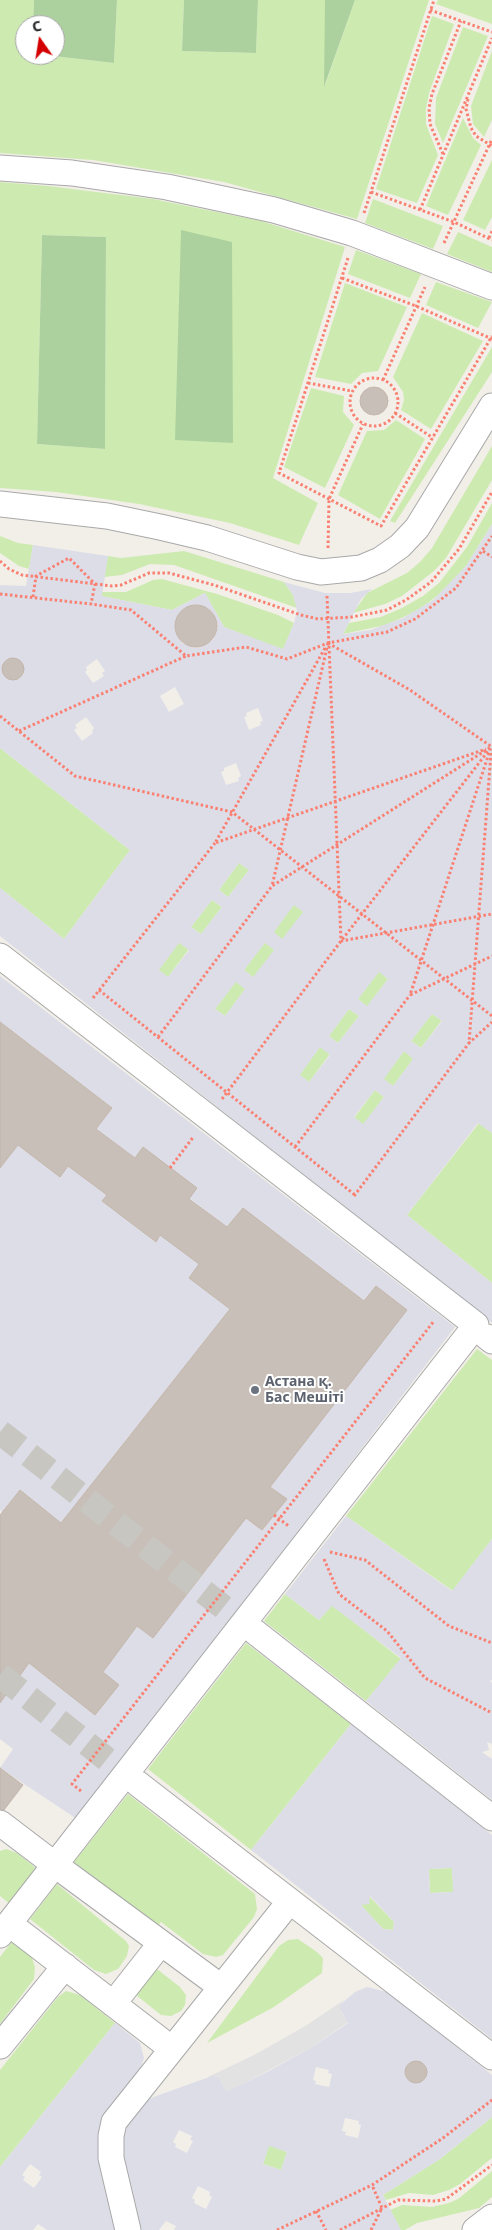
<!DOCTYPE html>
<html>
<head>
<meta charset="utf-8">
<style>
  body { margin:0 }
  #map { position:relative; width:492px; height:2230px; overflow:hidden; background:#f2efe9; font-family:"Noto Sans",sans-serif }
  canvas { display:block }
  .north { position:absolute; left:15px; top:15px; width:50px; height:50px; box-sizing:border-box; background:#fff; border:1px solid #a7a7a7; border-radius:50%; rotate:347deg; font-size:14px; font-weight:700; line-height:20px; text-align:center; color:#222 }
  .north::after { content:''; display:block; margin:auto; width:18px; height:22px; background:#d40000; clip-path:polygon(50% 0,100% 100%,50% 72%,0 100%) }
</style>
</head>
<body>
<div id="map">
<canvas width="492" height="2230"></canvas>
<div class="north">С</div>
</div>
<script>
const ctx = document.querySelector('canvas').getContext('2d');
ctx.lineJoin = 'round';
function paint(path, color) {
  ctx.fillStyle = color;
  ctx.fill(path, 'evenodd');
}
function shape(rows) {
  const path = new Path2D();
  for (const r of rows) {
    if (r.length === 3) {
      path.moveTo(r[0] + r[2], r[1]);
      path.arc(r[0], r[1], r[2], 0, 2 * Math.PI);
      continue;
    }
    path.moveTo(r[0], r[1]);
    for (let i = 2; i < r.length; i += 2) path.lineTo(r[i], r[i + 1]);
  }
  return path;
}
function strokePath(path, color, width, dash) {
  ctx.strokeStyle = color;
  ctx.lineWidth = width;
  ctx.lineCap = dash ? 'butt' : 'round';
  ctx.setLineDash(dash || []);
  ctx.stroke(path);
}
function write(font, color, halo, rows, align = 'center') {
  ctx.font = font + ' "Noto Sans",sans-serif';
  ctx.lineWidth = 4;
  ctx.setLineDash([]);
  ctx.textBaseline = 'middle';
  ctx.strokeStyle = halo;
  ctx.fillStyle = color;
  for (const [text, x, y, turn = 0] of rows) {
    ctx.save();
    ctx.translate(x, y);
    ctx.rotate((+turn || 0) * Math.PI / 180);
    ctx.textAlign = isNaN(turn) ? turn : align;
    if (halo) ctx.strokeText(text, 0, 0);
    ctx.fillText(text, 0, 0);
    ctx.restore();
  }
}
paint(shape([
  [0,0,34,0,33,25,25,25,25,55,45,55,114,63,117,0,184,0,182,51,256,53,258,0,325,0,325,85,355,0,429,0,357,219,224,182,93,160,0,153],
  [438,0,492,0,492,24,436,4],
  [432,16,454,24,429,93,426,109,426,124,438,155,417,203,376,189],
  [463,27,488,36,443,143,435,124,436,98],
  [492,51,492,120,484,137,473,124,471,106],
  [463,118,473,138,481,145,448,215,426,206],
  [492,160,492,217,485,230,463,220],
  [0,182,48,186,153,199,261,221,345,247,273,478,318,503,299,545,230,523,139,504,56,492,0,488],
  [42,235,106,237,105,449,37,444],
  [373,199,443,226,433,249,365,223],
  [458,232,492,247,492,272,447,254],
  [356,250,421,274,410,298,348,274],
  [436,282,492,302,478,328,426,305],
  [345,283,407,307,378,371,362,373,351,384,315,377],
  [422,313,483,341,431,429,401,410,404,400,403,392,393,377],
  [492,347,492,372,395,523,390,521],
  [311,388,344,396,343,412,354,425,325,488,284,467],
  [396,420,425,439,380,519,338,495,367,431,384,430],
  [492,446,492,480,446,558,434,571,402,596,385,604,353,613,367,593,407,573,420,562,432,548],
  [492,503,492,524,466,566,442,592,419,610,386,625,343,634,349,623,381,617,402,608,423,596,439,583,467,547],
  [0,536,18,543,33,545,29,569,19,566,0,553],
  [184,551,284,582,293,595,297,608,174,565,150,564,122,575,104,577,108,556,121,558],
  [162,579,217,594,278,615,294,623,283,650,224,627,205,593,172,610,101,596,102,592,126,592,153,580],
  [0,748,130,850,64,939,0,888],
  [239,863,249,870,228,897,219,890],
  [212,900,222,907,201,934,191,927],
  [294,904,304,912,283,940,273,932],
  [179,942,189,949,168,977,158,970],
  [265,942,275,950,254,978,244,970],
  [379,971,388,979,367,1007,358,999],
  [236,981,246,988,225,1016,215,1009],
  [349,1009,359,1016,338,1043,329,1036],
  [432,1013,442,1020,421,1048,411,1041],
  [320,1047,330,1054,309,1082,299,1075],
  [404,1051,414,1058,393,1086,383,1079],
  [375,1090,384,1097,363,1125,354,1118],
  [479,1123,492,1133,492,1283,407,1215],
  [477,1349,492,1360,492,1539,453,1591,346,1516],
  [285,1594,319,1620,332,1605,401,1659,366,1701,264,1621],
  [246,1643,351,1724,251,1850,148,1769],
  [128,1794,255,1894,257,1909,254,1917,223,1955,216,1957,203,1954,161,1922,158,1926,74,1862],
  [6,1849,17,1853,37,1869,10,1904,0,1896,0,1851],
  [452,1868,454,1892,430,1893,429,1869],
  [57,1884,126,1941,129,1946,127,1956,118,1969,106,1974,94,1970,30,1919],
  [369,1896,394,1922,393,1930,383,1929,360,1904],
  [14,1939,32,1958,35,1967,34,1979,0,2024,0,1957],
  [298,1939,317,1952,323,1958,322,1973,274,2007,207,2043,279,1946,288,1940],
  [157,1969,180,1987,186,1995,185,2005,181,2011,171,2016,161,2015,136,1995],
  [66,1991,80,1995,115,2023,0,2167,0,2070,58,1997],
  [492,2117,492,2158,460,2184,449,2190,433,2195,409,2193,386,2200,383,2195,440,2159],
  [269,2145,287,2152,281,2170,263,2164],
  [492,2171,492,2197,479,2208,417,2223,405,2230,401,2230,390,2210,402,2205,432,2207,449,2203,458,2199]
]), '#cdebb0');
paint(shape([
  [34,0,117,0,114,63,45,55,55,55,55,25,33,25],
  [184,0,258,0,256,53,182,51],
  [325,0,355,0,324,87],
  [181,230,232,242,233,443,175,440],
  [42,235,106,237,105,449,37,444]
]), '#add19e');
paint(shape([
  [344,2000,341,2004,341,2012,348,2022,314,2046,226,2093,220,2080,208,2077,256,2054,307,2025]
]), '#e2e2e2');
paint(shape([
  [492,524,492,1133,478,1123,407,1215,492,1283,492,1323,0,936,0,888,64,939,130,850,0,748,0,585,26,586,33,545,108,556,102,596,172,610,205,593,224,627,283,649,294,623,297,611,293,595,284,582,325,593,350,593,372,589,361,599,343,634,370,630,403,618,433,600,466,566],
  [194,605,207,608,213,613,218,626,214,639,202,647,195,648,182,643,175,630,175,623,181,611],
  [17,658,22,663,24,673,19,679,8,679,3,673,3,666,7,660],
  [97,659,105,671,102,673,104,676,93,683,85,672,87,670,86,667],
  [175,687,184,704,169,712,160,696],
  [258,708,263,721,260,722,261,725,249,730,244,717,247,716,246,713],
  [86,717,94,728,92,731,93,733,82,741,74,730,77,728,75,725],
  [236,763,241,776,238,778,239,781,226,785,221,772,224,771,224,768],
  [239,863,249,870,228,897,219,890],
  [212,900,222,907,201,934,191,927],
  [294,905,303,912,282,939,274,932],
  [179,943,189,950,168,977,159,970],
  [265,943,274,950,253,977,244,970],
  [379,972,388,979,367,1006,358,999],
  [236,982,245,989,225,1016,215,1009],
  [349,1009,359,1016,338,1043,329,1036],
  [432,1014,442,1021,421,1048,411,1041],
  [320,1047,330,1055,309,1082,300,1075],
  [404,1051,413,1059,393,1086,384,1079],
  [375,1090,384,1097,363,1124,354,1117],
  [0,976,455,1327,77,1819,0,1768,13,1749,0,1739,0,1703,29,1663,95,1715,118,1685,103,1672,137,1626,153,1638,238,1529,229,1505,262,1530,286,1499,253,1473,406,1310,376,1286,364,1301,243,1208,227,1227,189,1198,143,1147,135,1158,96,1129,112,1108,0,1022],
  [18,1145,59,1176,68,1166,107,1195,102,1201,155,1242,161,1235,199,1264,189,1278,230,1309,61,1523,20,1490,2,1512,0,1510,0,1168],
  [346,1516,452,1591,492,1539,492,1680,490,1681,492,1683,492,1744,487,1742,489,1750,482,1752,492,1759,492,1800,366,1701,401,1658,332,1606,319,1620,285,1594],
  [351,1724,492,1835,492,2039,251,1850],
  [452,1868,453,1892,430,1893,429,1869],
  [370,1896,394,1922,393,1930,383,1929,361,1905,369,1904],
  [367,1987,387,1992,492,2075,492,2117,440,2159,383,2195,401,2230,174,2230,176,2226,166,2221,159,2230,140,2230,122,2148,124,2129,148,2099,212,2076,219,2078,226,2092,267,2072,314,2046,348,2023,340,2009,341,2004,355,1992],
  [412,2062,419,2062,426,2069,424,2079,418,2083,411,2082,405,2076,407,2066],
  [316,2067,329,2070,328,2073,332,2074,329,2087,315,2084,316,2081,313,2080],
  [345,2118,359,2121,358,2124,361,2125,358,2138,345,2135,346,2132,342,2131],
  [179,2130,192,2136,190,2140,193,2141,187,2153,175,2147,176,2144,173,2142],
  [269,2146,287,2152,281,2170,263,2164],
  [198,2186,210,2192,209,2195,212,2197,206,2209,194,2203,195,2200,192,2198],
  [115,2023,140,2043,144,2058,140,2070,107,2116,117,2230,47,2230,38,2224,33,2230,0,2230,0,2167],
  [30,2164,41,2172,39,2175,42,2177,34,2188,23,2180,25,2177,22,2175]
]), '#dddde8');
const building = shape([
  [374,401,14],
  [196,626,21],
  [13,669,11],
  [0,1022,112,1108,96,1129,135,1158,143,1147,197,1188,189,1199,227,1227,243,1208,364,1301,376,1286,407,1310,270,1487,287,1499,262,1530,246,1518,153,1638,137,1626,103,1672,119,1685,95,1715,29,1663,0,1703,0,1515,20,1490,61,1523,230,1309,189,1278,199,1264,160,1235,156,1242,102,1201,107,1195,68,1166,60,1177,18,1145,0,1168,0,1022],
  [0,1768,23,1785,4,1810,0,1809,0,1768],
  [416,2072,11]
]);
paint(building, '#c7bfb8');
strokePath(building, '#c4b6ab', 1);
strokePath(shape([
  [0,1432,255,1632],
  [0,1675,137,1783]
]), '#c8c6c1', 25, [25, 12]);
const minor = shape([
  [0,168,72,173,167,187,274,210,352,233,492,287],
  [0,504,107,516,160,527,207,538,297,567,321,572,361,568,380,560,400,546,417,528,492,406],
  [0,956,476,1325,0,1935],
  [487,1337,492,1341],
  [255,1632,492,1818],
  [137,1783,492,2057],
  [0,1823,46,1858],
  [66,1873,221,1987],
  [20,1932,172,2049],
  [113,2004,161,1943],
  [0,2046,65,1966],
  [128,2230,111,2158,111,2136,114,2122,290,1901],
  [475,2230,492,2217]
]);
strokePath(minor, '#a9a9a9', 27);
strokePath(shape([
  [430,10,492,32],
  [468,99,466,109,471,128,476,136,492,146],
  [443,154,430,124,429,108,432,94,461,21],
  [371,192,454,222,492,240],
  [420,210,492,38],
  [364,213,434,0],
  [489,238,492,231],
  [444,243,492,139],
  [348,258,279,473,381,526,492,336],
  [342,278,416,306,492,339],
  [374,402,24],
  [383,380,425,287],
  [308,383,352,391],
  [395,413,433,438],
  [328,548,329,499,363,424],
  [483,551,492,557],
  [0,561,9,569,22,575,112,586,121,585,149,573,169,573,214,585,301,615,318,619,352,617,387,610,406,600,431,582,459,549,492,492],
  [0,594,91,604,131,610,186,656,246,647,287,659,328,643,387,632,415,619,456,588,492,536],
  [327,596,341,941,492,914],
  [33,597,36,576,69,558,95,584,91,604],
  [328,643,272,886,491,747,410,995,492,956],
  [328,643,410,690,492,747],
  [325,648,215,843,486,749],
  [0,716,75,776,232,812,492,1016],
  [19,731,186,656],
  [491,753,469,1043,492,1022],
  [99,990,355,1195],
  [93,998,215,843],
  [158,1037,272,886],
  [222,1099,341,941,489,750],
  [295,1147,410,995],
  [170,1168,194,1136],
  [354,1196,469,1043],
  [274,1515,290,1527],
  [330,1552,365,1560,449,1626,492,1643],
  [324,1559,339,1594,387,1631,425,1678,492,1713],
  [81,1791,72,1784,434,1321],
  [316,2211,326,2230],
  [277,2230,372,2185,443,2138,492,2100],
  [340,2230,398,2200,436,2201,446,2199,492,2165],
  [371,2230,382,2208,372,2185]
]), '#fa8072', 3, [2.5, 2.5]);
strokePath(minor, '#fff', 25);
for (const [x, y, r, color] of [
  [255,1390,5,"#6b7280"]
]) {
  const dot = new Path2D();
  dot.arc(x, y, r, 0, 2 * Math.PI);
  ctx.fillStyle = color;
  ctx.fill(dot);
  strokePath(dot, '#fff', 2);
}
write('bold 14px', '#5b616d', '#fff', [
  ["Астана қ.",265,1382],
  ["Бас Мешіті",265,1398]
], 'left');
</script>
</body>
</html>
